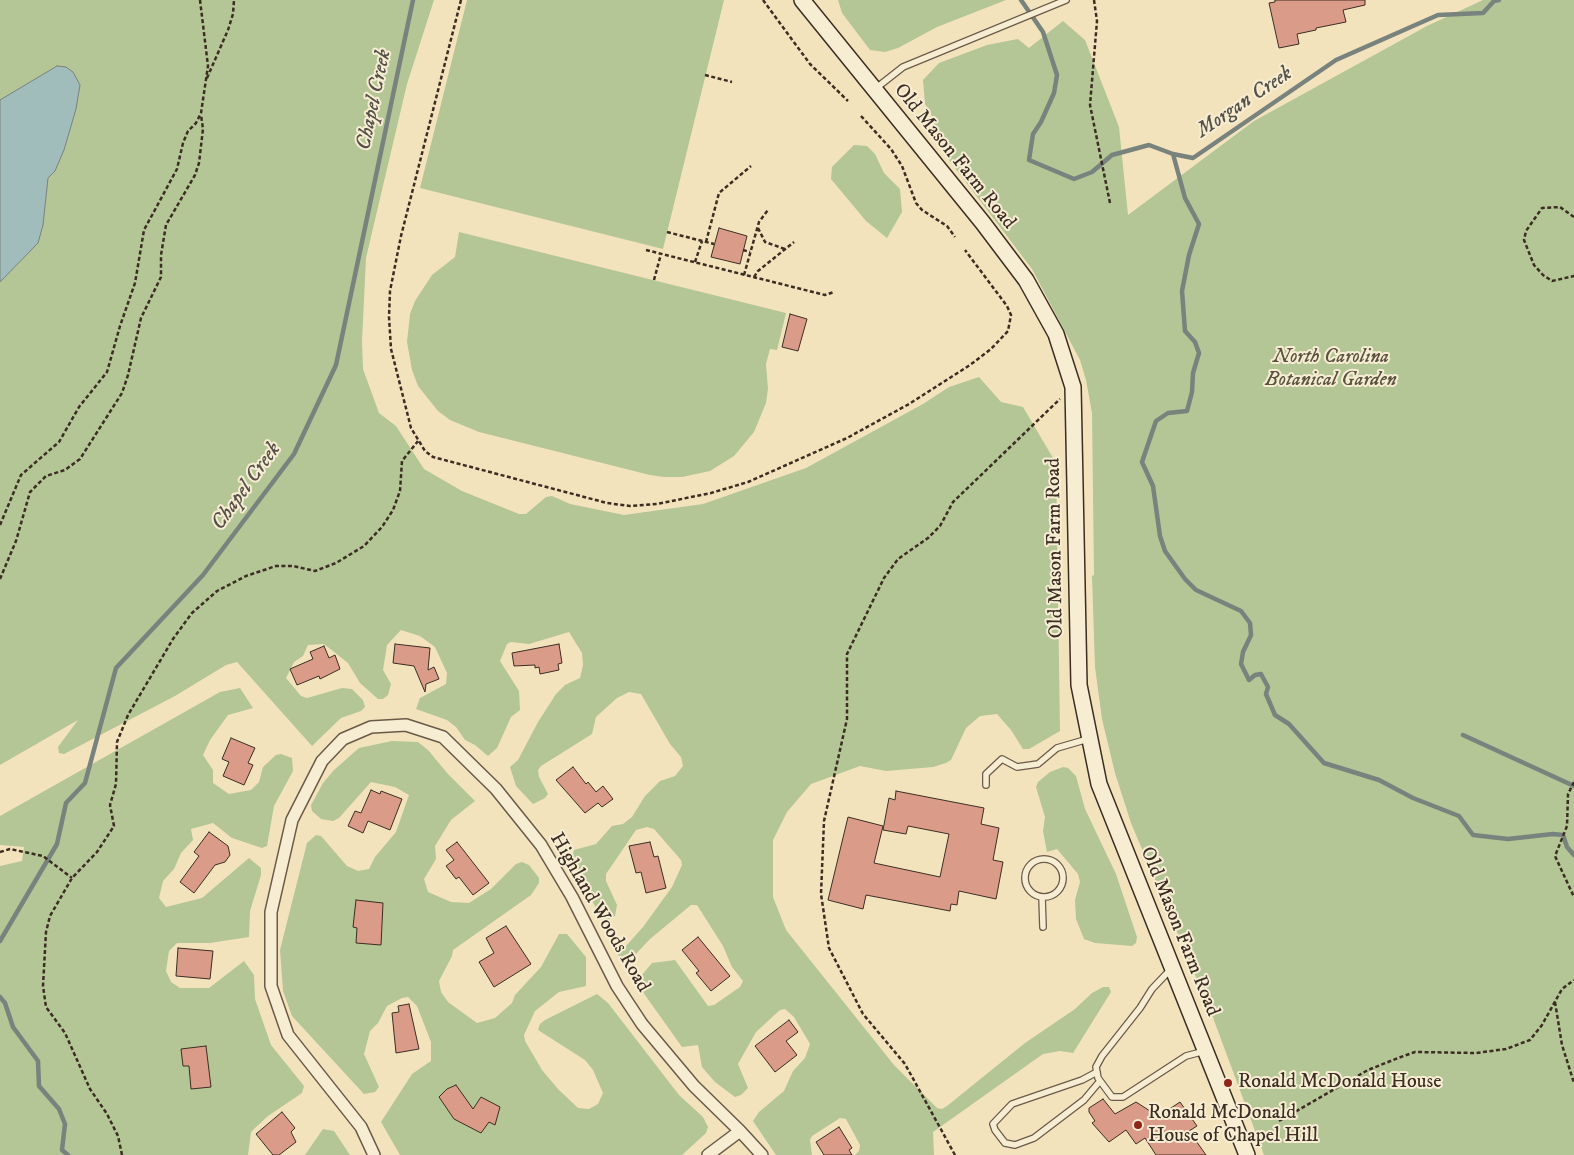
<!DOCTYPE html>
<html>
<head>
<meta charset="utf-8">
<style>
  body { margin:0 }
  canvas { display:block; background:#f3e3bc }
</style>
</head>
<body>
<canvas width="1574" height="1155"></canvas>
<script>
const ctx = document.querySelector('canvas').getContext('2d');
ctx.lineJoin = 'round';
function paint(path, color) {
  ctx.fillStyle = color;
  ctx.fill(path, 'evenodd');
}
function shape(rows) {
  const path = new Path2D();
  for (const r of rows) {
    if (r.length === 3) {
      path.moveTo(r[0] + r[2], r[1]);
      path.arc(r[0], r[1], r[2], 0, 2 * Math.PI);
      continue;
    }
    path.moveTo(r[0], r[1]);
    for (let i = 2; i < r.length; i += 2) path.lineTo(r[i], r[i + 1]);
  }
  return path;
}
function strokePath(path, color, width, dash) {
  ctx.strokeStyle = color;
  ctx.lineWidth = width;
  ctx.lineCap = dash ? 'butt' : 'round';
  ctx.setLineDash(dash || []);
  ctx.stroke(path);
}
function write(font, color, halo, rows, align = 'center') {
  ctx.font = font + ' "IM FELL DW Pica",serif';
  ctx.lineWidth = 4;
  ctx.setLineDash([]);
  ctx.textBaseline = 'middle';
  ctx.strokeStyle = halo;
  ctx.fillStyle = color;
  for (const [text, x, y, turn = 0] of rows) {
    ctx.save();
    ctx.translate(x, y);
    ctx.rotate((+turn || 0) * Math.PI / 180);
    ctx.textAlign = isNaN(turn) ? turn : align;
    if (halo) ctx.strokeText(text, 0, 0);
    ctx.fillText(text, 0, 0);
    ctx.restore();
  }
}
paint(shape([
  [0,0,434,0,407,84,366,258,362,341,363,369,379,413,396,426,424,469,462,491,519,514,526,514,546,497,552,496,570,504,624,515,703,504,806,468,923,404,949,387,979,377,1001,402,1023,407,1056,463,1060,731,1029,749,1023,749,1011,730,997,714,980,716,966,728,951,760,946,763,933,767,886,771,860,766,811,784,787,812,773,840,773,897,786,930,894,1065,937,1108,942,1109,947,1106,1025,1043,1075,1009,1092,993,1103,987,1109,987,1111,992,1073,1053,1060,1051,1043,1054,933,1132,934,1155,855,1155,859,1151,860,1145,846,1119,840,1118,812,1136,810,1140,812,1155,776,1155,753,1121,759,1112,784,1091,793,1071,805,1058,810,1044,794,1017,785,1009,780,1010,756,1032,738,1064,748,1088,741,1095,735,1097,715,1082,702,1067,698,1045,682,1047,640,988,641,976,652,963,675,960,708,1006,714,1005,740,987,743,981,732,967,723,946,697,905,691,905,650,939,632,958,627,961,621,960,618,955,643,927,672,887,682,865,681,860,654,829,647,827,636,830,606,874,606,881,617,905,615,916,604,923,571,861,574,850,596,844,612,826,623,824,632,817,645,796,660,781,675,776,683,766,681,757,670,744,641,694,629,692,617,698,596,717,592,734,541,766,538,770,539,777,548,794,545,798,533,804,516,786,510,767,518,760,538,722,556,694,565,685,580,678,583,665,582,653,569,632,529,644,511,642,507,644,500,661,519,691,520,710,511,717,497,748,488,756,475,745,465,740,456,727,447,720,416,709,420,698,446,684,447,673,435,647,420,636,401,630,387,645,383,670,391,684,388,695,383,699,378,699,360,683,348,663,324,644,308,645,303,656,294,662,286,678,301,696,307,698,342,688,352,689,363,700,365,707,361,711,341,718,312,746,237,662,226,665,175,696,64,754,59,753,58,747,78,720,0,765],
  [467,0,724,0,663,249,420,188],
  [838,0,1006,0,937,27,898,48,885,52,870,50,842,13],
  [1483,0,1574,0,1574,1155,1264,1155,1212,1015,1131,823,1115,773,1102,719,1095,667,1092,576,1094,575,1092,413,1086,380,1080,360,1032,269,946,156,931,114,925,104,923,80,939,63,987,45,1018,39,1029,48,1063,21,1085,40,1119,127,1128,215,1254,121,1427,26],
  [854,145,867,146,875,154,884,173,900,189,902,212,887,238,866,221,831,179,832,167],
  [459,232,786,313,777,350,770,349,766,364,768,389,766,403,754,432,734,456,710,471,682,477,664,477,650,475,479,432,450,420,438,411,418,386,412,370,407,342,410,314,415,301,432,275,455,257],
  [240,688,253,708,228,715,210,740,203,755,213,770,213,783,229,794,251,790,259,782,263,767,276,755,281,754,292,758,293,771,274,806,267,846,262,848,232,838,213,823,191,829,193,840,181,853,174,869,163,881,159,898,166,907,202,898,249,858,261,868,261,875,250,911,249,937,210,943,177,943,169,951,166,971,171,982,180,988,209,988,244,961,254,975,255,999,271,1045,304,1086,302,1093,268,1116,255,1128,251,1132,248,1155,0,1155,0,866,22,861,24,847,0,845,0,816,220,692],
  [392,741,418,742,428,750,448,774,475,801,451,820,435,846,436,859,424,879,428,892,451,902,469,903,491,889,516,864,522,862,529,865,539,878,539,883,531,895,453,950,452,956,439,981,441,992,448,1002,477,1023,495,1018,512,1003,515,995,541,967,559,934,567,934,586,957,586,986,559,992,535,1011,524,1035,525,1041,542,1070,558,1089,578,1108,589,1109,598,1104,603,1093,593,1070,585,1060,538,1030,540,1024,545,1020,597,994,608,1003,679,1095,703,1117,708,1127,706,1133,682,1155,400,1155,381,1122,412,1074,431,1061,431,1042,417,1006,408,997,402,998,387,1006,378,1023,370,1031,364,1054,379,1087,375,1092,364,1094,292,1016,283,991,280,950,307,843,316,835,321,836,347,866,358,871,369,869,375,857,396,832,409,795,395,787,371,782,339,818,333,821,321,819,312,811,311,805,323,783,334,770,359,748],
  [1063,767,1068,768,1076,776,1085,809,1116,874,1137,937,1136,943,1132,946,1095,943,1084,939,1076,919,1075,900,1080,882,1078,874,1057,849,1047,852,1043,831,1045,817,1036,787,1038,782,1050,772],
  [323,1129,334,1131,350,1155,305,1155]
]), '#b4c596');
const water = shape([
  [57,66,66,67,73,72,80,85,76,109,64,150,55,171,48,178,43,225,38,243,0,282,0,100,57,66]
]);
paint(water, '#a0bcbb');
strokePath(water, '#78837e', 1);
strokePath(shape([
  [1021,0,1043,32,1057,75,1054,93,1041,122,1033,134,1029,160,1074,179,1092,172,1112,155,1149,145,1173,154,1193,158,1336,60,1438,15,1483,13,1494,1,1499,0],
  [1173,154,1185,198,1199,224,1189,255,1182,291,1185,331,1195,342,1199,353,1193,373,1192,392,1187,411,1168,413,1156,421,1142,462,1153,486,1160,536,1165,551,1185,579,1196,590,1241,611,1250,623,1251,635,1243,652,1241,664,1249,680,1255,675,1261,674,1268,687,1266,694,1275,715,1289,724,1324,763,1379,780,1413,798,1459,816,1473,835,1508,839,1553,834,1563,835,1567,847,1574,855],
  [1463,735,1574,786],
  [0,941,57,844,66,803,85,783,116,668,203,575,294,454,336,365,413,0],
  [0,997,5,1003,13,1027,38,1061,39,1086,59,1109,65,1124,62,1150,68,1155]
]), '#78837e', 4.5);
const building = shape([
  [1275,0,1365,0,1365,5,1343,10,1346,22,1316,28,1316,30,1297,34,1299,44,1279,48,1269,3,1275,2,1275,0],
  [719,228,747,236,740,264,711,257,719,228],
  [790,314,807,319,798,351,782,347,790,314],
  [395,644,430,648,428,670,434,667,439,679,426,684,425,692,414,666,393,663,395,644],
  [559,644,562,663,558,664,559,670,540,674,539,667,535,668,535,665,514,666,512,653,559,644],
  [324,646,329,658,335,655,340,669,320,679,319,676,297,685,290,669,313,659,310,652,324,646],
  [231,738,255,748,248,763,253,765,244,785,223,776,229,762,222,759,231,738],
  [573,767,586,784,588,782,596,792,603,786,613,799,602,807,598,803,585,813,556,780,573,767],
  [371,790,380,794,381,791,402,799,390,830,368,821,363,833,348,826,355,811,361,813,371,790],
  [896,791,984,808,981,824,999,828,993,860,1003,862,996,899,959,891,957,905,951,904,950,911,866,895,863,909,828,900,848,817,883,826,874,863,940,877,949,834,908,826,906,834,883,830,889,798,895,800,896,791],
  [209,832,228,846,230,855,225,862,215,865,194,893,180,882,199,856,194,852,209,832],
  [457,842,489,883,473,895,459,877,456,879,446,866,454,860,446,850,457,842],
  [650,842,654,857,658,856,666,888,646,893,641,872,636,873,629,846,650,842],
  [356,900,383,903,381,945,356,943,357,928,353,927,356,900],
  [506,926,531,964,494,987,479,962,494,953,486,938,506,926],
  [698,937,730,976,711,991,696,973,699,971,682,950,698,937],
  [178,948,213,951,210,979,176,976,178,948],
  [409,1004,419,1049,396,1053,392,1013,399,1012,398,1006,409,1004],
  [789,1020,798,1032,786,1041,797,1055,775,1072,755,1046,789,1020],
  [206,1046,211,1087,191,1089,189,1066,183,1066,181,1049,206,1046],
  [456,1085,473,1109,481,1097,500,1107,495,1125,489,1122,481,1133,454,1119,439,1097,447,1089,456,1085],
  [1103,1099,1115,1114,1136,1102,1150,1111,1156,1118,1180,1102,1197,1126,1189,1131,1206,1155,1156,1155,1145,1138,1136,1144,1126,1130,1109,1142,1092,1123,1095,1121,1089,1112,1089,1108,1103,1099],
  [282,1112,295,1128,291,1132,296,1142,279,1155,273,1155,256,1134,282,1112],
  [839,1127,852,1148,849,1150,852,1155,824,1155,816,1142,839,1127]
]);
paint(building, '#da9c89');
strokePath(building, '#3c2d23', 1);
const lane = shape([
  [875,89,903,67,1066,0],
  [986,785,986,774,1002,759,1017,767,1038,764,1057,748,1088,739],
  [1044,878,19],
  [1042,897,1043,927],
  [1171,969,1152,989,1140,1008,1102,1056,1096,1067,1098,1078,1112,1097,1123,1097,1186,1056,1205,1051],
  [1097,1072,1082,1080,1012,1104,993,1124,995,1130,1005,1143,1015,1145,1034,1138,1084,1100,1100,1081]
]);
const street = shape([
  [740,1131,762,1155],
  [374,1155,361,1127,288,1035,271,986,271,912,292,820,322,761,343,739,371,727,406,725,443,737,496,789,541,845,572,897,617,986,642,1024,694,1086,740,1131,708,1155]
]);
const secondary = shape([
  [802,0,983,223,1026,280,1056,334,1073,387,1079,685,1099,784,1247,1155]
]);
strokePath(lane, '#6a5a49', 8);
strokePath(street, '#6a5a49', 14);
strokePath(secondary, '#3c2d23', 18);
strokePath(shape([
  [461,0,401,236,390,291,389,317,391,349,411,428,425,451,433,457,607,503,630,506,657,504,711,493,748,482,847,438,909,404,970,365,991,349,1008,331,1011,315,1007,306,965,250],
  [763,0,810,64,848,101],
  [1094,0,1097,21,1090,105,1110,203],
  [705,75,732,82],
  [207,78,228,30,233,14,234,0],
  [861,116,891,149,902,166,916,203,922,210,947,226,955,237],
  [1574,217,1560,207,1542,208,1526,231,1524,240,1534,265,1543,275,1552,281,1574,276],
  [758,228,765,242,785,249],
  [667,232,714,244],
  [706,242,719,193,751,166],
  [646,250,825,295,834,292],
  [743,250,750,252],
  [695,262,702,241],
  [744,275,759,222,768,210],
  [754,277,758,271,794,242],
  [654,280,661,254],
  [0,525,21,475,59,442,79,407,107,372,120,326,135,283,144,230,177,169,183,143,188,131,196,123,201,113,208,66,200,0],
  [0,579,16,541,30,492,46,476,65,470,80,459,122,393,128,375,141,318,161,277,161,255,166,225,195,175,199,163,203,129,201,115],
  [1574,782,1568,794,1567,826,1555,856,1574,897],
  [0,852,10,849,43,856,72,878],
  [1555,1002,1562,1045,1574,1083],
  [1279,1121,1368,1070,1398,1058,1415,1052,1476,1053,1506,1049,1530,1040,1542,1025,1562,989,1574,980],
  [122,1155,118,1136,107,1114,90,1089,65,1033,46,1007,43,986,46,932,50,916,72,878,97,852,114,826,110,805,116,784,117,742,128,715,173,639,192,613,217,591,246,576,276,566,293,566,315,571,336,563,364,546,382,527,393,510,400,491,402,461,418,441],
  [955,1155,905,1064,863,1014,829,948,821,894,824,821,847,719,847,654,884,578,898,559,928,538,940,526,953,502,1060,399]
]), '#3c2d23', 2.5, [4, 2.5]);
strokePath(lane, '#f7edd3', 5.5);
strokePath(street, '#f7edd3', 11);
strokePath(secondary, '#f7edd3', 15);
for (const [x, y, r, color] of [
  [1228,1083,5,"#8f2418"],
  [1138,1125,5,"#8f2418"]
]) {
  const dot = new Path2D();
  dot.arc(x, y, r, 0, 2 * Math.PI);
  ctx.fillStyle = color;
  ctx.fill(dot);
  strokePath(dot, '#f7edd3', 2);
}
write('20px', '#3c2d23', '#f7edd3', [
  ["Old Mason Farm Road",954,157,51],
  ["Old Mason Farm Road",1056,548,-91],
  ["Highland Woods Road",599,913,60],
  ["Old Mason Farm Road",1179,932,68]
]);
write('italic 20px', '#5a5340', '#f7edd3', [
  ["North Carolina",1331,358],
  ["Botanical Garden",1331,381]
]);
write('20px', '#3c2d23', '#f7edd3', [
  ["Ronald McDonald House",1238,1083],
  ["Ronald McDonald",1148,1114],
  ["House of Chapel Hill",1148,1137]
], 'left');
write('italic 21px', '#555149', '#f7edd3', [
  ["Chapel Creek",375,100,-78],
  ["Morgan Creek",1245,103,-34],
  ["Chapel Creek",247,487,-54]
]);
</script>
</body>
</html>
